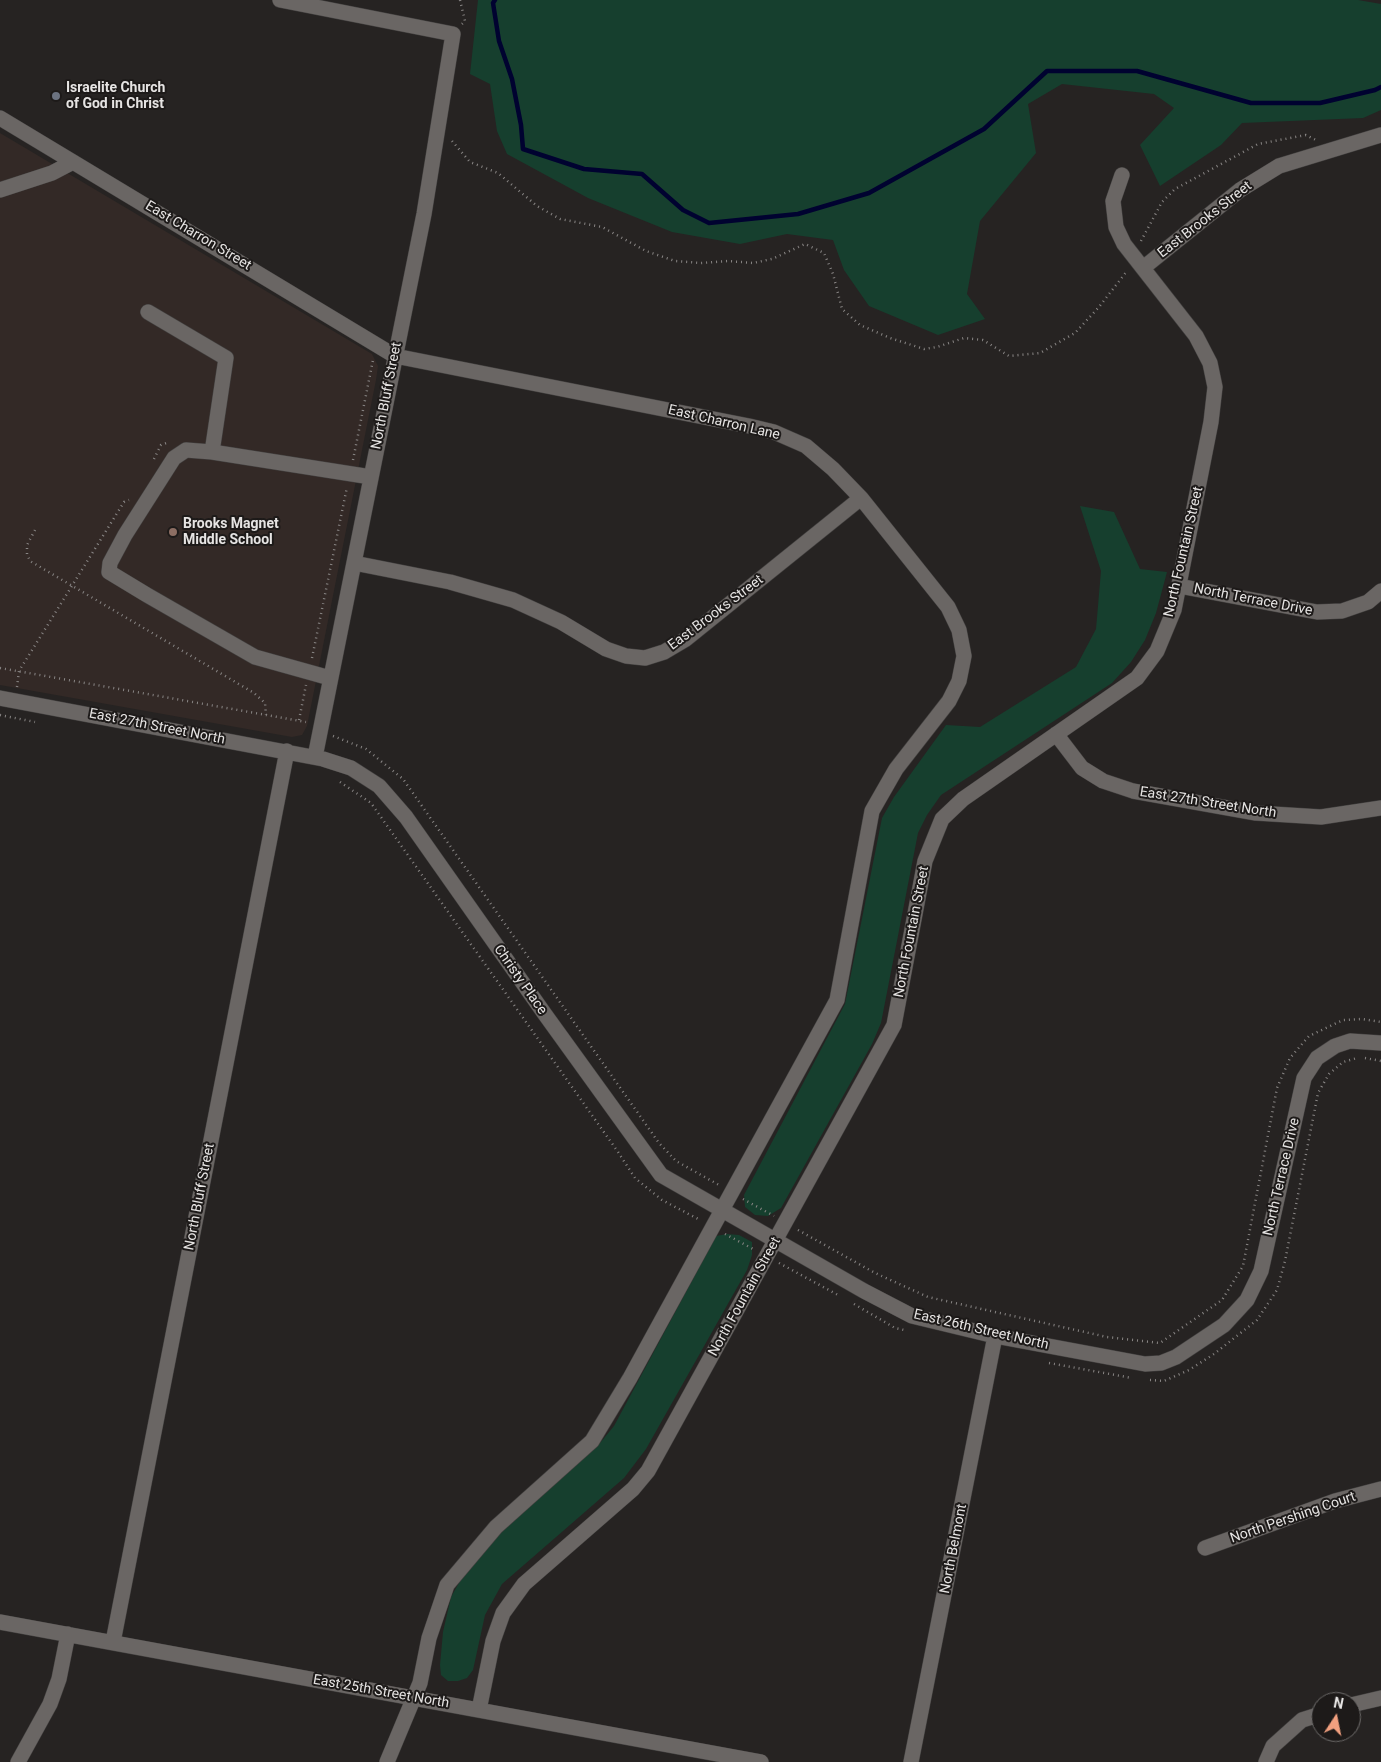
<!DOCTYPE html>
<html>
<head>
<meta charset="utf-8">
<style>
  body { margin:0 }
  #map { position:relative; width:1381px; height:1762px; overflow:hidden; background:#262322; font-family:Roboto,sans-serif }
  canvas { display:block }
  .north { position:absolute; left:1311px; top:1692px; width:50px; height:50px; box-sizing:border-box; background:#1d1a19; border:1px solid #6d6b6a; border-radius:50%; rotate:11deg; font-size:14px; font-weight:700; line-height:20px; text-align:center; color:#e6e4e3 }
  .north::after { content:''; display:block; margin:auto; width:18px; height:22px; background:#f2a07f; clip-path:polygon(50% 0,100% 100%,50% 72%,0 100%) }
</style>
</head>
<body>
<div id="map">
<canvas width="1381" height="1762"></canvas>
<div class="north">N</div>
</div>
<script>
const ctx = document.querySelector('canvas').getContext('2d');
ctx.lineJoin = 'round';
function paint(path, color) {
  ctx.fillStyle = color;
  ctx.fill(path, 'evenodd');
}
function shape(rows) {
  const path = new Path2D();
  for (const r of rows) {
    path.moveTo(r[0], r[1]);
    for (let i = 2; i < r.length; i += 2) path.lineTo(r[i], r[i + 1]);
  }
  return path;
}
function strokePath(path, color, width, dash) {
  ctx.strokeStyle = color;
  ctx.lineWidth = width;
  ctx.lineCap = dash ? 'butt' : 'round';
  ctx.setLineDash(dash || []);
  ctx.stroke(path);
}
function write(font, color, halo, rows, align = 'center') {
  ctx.font = font + ' Roboto,sans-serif';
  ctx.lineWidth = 4;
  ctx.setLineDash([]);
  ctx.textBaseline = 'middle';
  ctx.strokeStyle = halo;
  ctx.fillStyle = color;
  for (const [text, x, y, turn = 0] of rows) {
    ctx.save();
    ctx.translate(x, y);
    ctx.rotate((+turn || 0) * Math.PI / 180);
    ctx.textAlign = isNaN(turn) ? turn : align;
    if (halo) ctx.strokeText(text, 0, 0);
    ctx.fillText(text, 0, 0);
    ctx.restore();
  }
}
paint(shape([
  [0,133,372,354,378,366,376,380,307,726,302,735,292,737,0,685]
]), '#332926');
paint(shape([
  [478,0,1358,0,1381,4,1381,110,1363,118,1242,123,1221,145,1160,186,1140,145,1174,108,1154,94,1062,84,1028,104,1036,153,980,221,967,294,985,319,938,335,869,306,844,270,833,240,787,234,740,244,672,232,588,198,507,154,497,131,490,84,470,74],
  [1080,506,1114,512,1140,569,1167,572,1156,613,1145,640,1131,662,1112,683,941,795,927,815,918,833,881,1023,872,1044,781,1208,768,1216,755,1215,745,1207,744,1195,845,1004,882,818,894,797,946,725,980,727,1076,667,1096,629,1101,571],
  [727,1234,739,1235,752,1242,752,1255,747,1270,646,1449,624,1478,502,1584,485,1615,473,1670,467,1678,458,1681,448,1681,441,1675,440,1665,443,1632,451,1597,464,1574,501,1531,600,1443,614,1426,716,1236]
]), '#163f2e');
strokePath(shape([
  [495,0,493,3,499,41,512,79,521,125,523,149,584,169,642,174,683,210,709,223,798,214,869,193,984,129,1047,71,1137,71,1251,103,1320,103,1375,90,1381,87]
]), '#000230', 4.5);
const minor = shape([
  [280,0,453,34,424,214,315,757],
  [0,118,395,356,749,426,774,432,806,446,833,469,861,498,948,607,959,630,964,656,959,681,949,701,896,769,872,811,837,1000,630,1378,592,1441,496,1527,447,1585,429,1638,420,1683,387,1762],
  [0,190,52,173,73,162],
  [1143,268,1240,190,1279,166,1381,135],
  [148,312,226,358,212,452],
  [354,563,450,582,513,600,561,622,606,649,626,656,645,658,664,652,686,639,861,498],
  [1179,586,1317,612,1342,611,1368,602,1381,591],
  [330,678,255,657,147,595,109,572,110,563,125,535,174,458,186,450,212,452,371,477],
  [0,698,323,759,351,768,379,786,406,817,544,1013,661,1175,864,1291,912,1316,995,1336,1145,1364,1161,1363,1176,1357,1224,1325,1247,1300,1261,1271,1304,1078,1317,1058,1335,1046,1350,1041,1381,1043],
  [1056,734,1082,768,1103,781,1133,791,1256,813,1321,817,1381,808],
  [1205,1548,1335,1501,1381,1489],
  [0,1622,761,1762],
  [113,1642,287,751],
  [1351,1705,1381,1698],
  [479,1710,493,1641,503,1613,524,1584,633,1489,648,1471,894,1025,925,861,942,819,963,799,1137,678,1157,651,1174,610,1211,422,1215,387,1210,363,1196,336,1124,244,1116,227,1113,201,1122,175],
  [18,1762,50,1704,59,1679,68,1634],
  [911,1762,995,1336],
  [1266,1762,1273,1746,1302,1720,1321,1714]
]);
strokePath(minor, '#434140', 16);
strokePath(shape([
  [460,0,465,21,462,24],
  [452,141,470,162,498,173,537,206,560,219,602,227,646,251,675,261,701,263,728,261,753,263,772,259,805,244,824,253,833,274,842,309,860,325,890,338,924,349,937,347,964,338,983,340,1009,356,1040,353,1075,333,1099,307,1127,271],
  [1141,241,1162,202,1175,189,1258,144,1306,135,1316,140],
  [154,459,161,445,169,442],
  [353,460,373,360],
  [35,530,27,545,27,554,30,561,254,693,265,703,266,715],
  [312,658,347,487],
  [0,668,306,722],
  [17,687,19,671,124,502,129,500],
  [0,715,35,722],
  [299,720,306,685],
  [333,736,366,749,403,779,659,1143,676,1161,719,1185],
  [340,782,371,803,618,1152,635,1178,662,1200,700,1220],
  [1365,1058,1381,1061],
  [743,1199,774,1216],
  [798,1230,875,1273,928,1297,1107,1337,1160,1343,1222,1300,1243,1266,1277,1088,1290,1058,1309,1036,1343,1020,1362,1019,1381,1022],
  [725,1234,755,1250],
  [779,1263,838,1295],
  [854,1304,895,1328,904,1330],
  [1049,1363,1132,1378],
  [1150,1380,1164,1381,1189,1370,1214,1354,1257,1320,1277,1290,1285,1261,1318,1093,1329,1074,1343,1062,1357,1058]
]), '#898685', 2.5, [1, 4]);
strokePath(minor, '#6a6664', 15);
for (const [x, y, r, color] of [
  [56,96,5,"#6b7280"],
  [173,532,5,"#8d6e63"]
]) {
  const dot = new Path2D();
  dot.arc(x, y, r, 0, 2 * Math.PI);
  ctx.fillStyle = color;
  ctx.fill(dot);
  strokePath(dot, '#1d1a19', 2);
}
write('bold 14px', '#e6e4e3', '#1d1a19', [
  ["Israelite Church",66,88],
  ["of God in Christ",66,104],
  ["Brooks Magnet",183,524],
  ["Middle School",183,540]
], 'left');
write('14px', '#e6e4e3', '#1d1a19', [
  ["East Brooks Street",1205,220,-38],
  ["East Charron Street",198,236,31],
  ["North Bluff Street",387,396,-79],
  ["East Charron Lane",724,423,13],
  ["North Fountain Street",1184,552,-77],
  ["North Terrace Drive",1253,600,11],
  ["East Brooks Street",716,613,-37],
  ["East 27th Street North",157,727,11],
  ["East 27th Street North",1208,803,9],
  ["North Fountain Street",912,932,-79],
  ["Christy Place",520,980,55],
  ["North Terrace Drive",1282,1177,-77],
  ["North Bluff Street",200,1197,-79],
  ["North Fountain Street",745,1297,-61],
  ["East 26th Street North",981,1330,13],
  ["North Pershing Court",1293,1518,-19],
  ["North Belmont",954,1549,-79],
  ["East 25th Street North",381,1692,10]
]);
</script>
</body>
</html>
